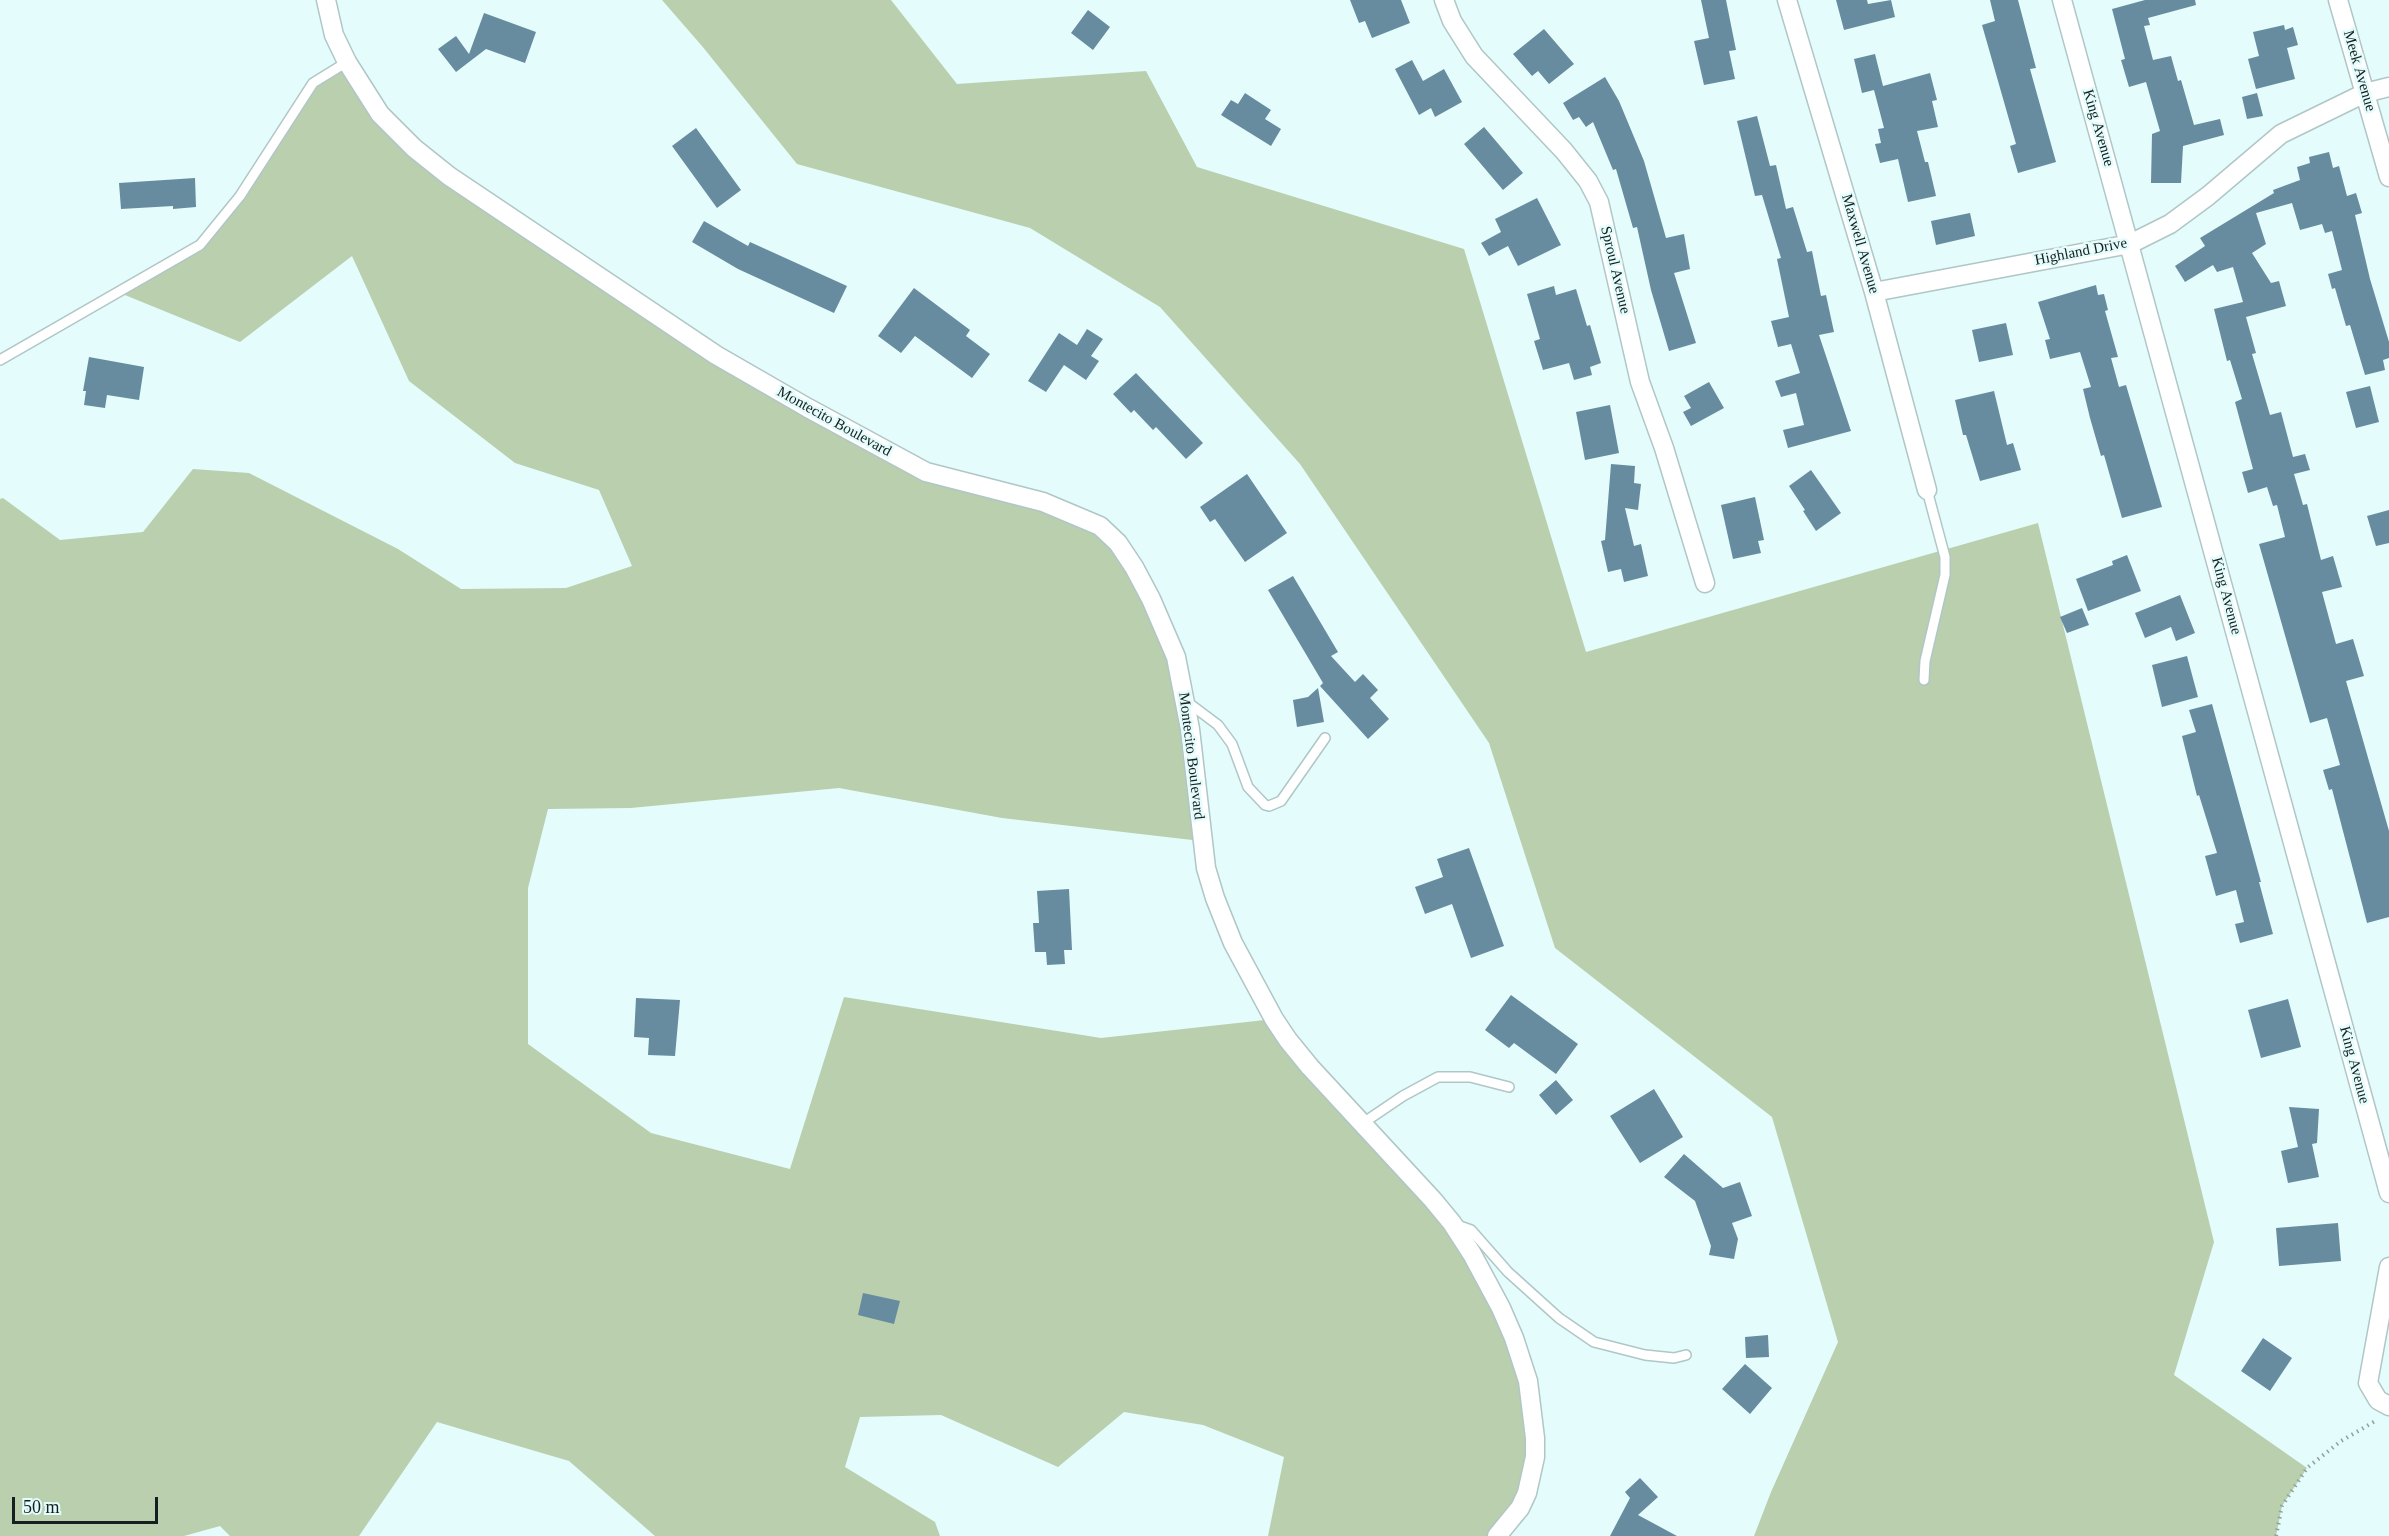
<!DOCTYPE html>
<html>
<head>
<meta charset="utf-8">
<style>
  body { margin:0 }
  #map { position:relative; width:2389px; height:1536px; overflow:hidden; background:#e4fcfc; font-family:Georgia,serif }
  canvas { display:block }
  .scale { position:absolute; left:12px; top:1497px; width:146px; height:27px; box-sizing:border-box; border:3px solid #161f1f; border-top:0; padding-left:8px; font-size:18px; line-height:21px; white-space:nowrap; color:#161f1f; -webkit-text-stroke:4px #e4fcfc; paint-order:stroke }
</style>
</head>
<body>
<div id="map">
<canvas width="2389" height="1536"></canvas>
<div class="scale">50 m</div>
</div>
<script>
const ctx = document.querySelector('canvas').getContext('2d');
ctx.lineJoin = 'round';
function paint(path, color) {
  ctx.fillStyle = color;
  ctx.fill(path, 'evenodd');
}
function shape(rows) {
  const path = new Path2D();
  for (const r of rows) {
    path.moveTo(r[0], r[1]);
    for (let i = 2; i < r.length; i += 2) path.lineTo(r[i], r[i + 1]);
  }
  return path;
}
function strokePath(path, color, width, dash) {
  ctx.strokeStyle = color;
  ctx.lineWidth = width;
  ctx.lineCap = dash ? 'butt' : 'round';
  ctx.setLineDash(dash || []);
  ctx.stroke(path);
}
function write(font, color, halo, rows, align = 'center') {
  ctx.font = font + ' Georgia,serif';
  ctx.lineWidth = 5;
  ctx.setLineDash([]);
  ctx.textBaseline = 'middle';
  ctx.strokeStyle = halo;
  ctx.fillStyle = color;
  for (const [text, x, y, turn = 0] of rows) {
    ctx.save();
    ctx.translate(x, y);
    ctx.rotate((+turn || 0) * Math.PI / 180);
    ctx.textAlign = isNaN(turn) ? turn : align;
    if (halo) ctx.strokeText(text, 0, 0);
    ctx.fillText(text, 0, 0);
    ctx.restore();
  }
}
paint(shape([
  [662,0,891,0,957,84,1146,71,1197,167,1464,249,1586,652,2038,523,2214,1242,2174,1375,2307,1468,2282,1506,2276,1536,1754,1536,1771,1492,1838,1342,1772,1117,1555,948,1489,743,1300,464,1160,307,1030,228,797,164,702,46],
  [347,62,414,148,716,356,926,472,1100,526,1166,634,1201,841,1002,818,839,788,631,808,548,809,528,888,528,1044,651,1133,790,1169,844,997,1101,1038,1274,1019,1433,1200,1514,1338,1532,1476,1495,1536,1268,1536,1284,1457,1203,1425,1124,1412,1058,1467,941,1415,860,1417,845,1467,935,1522,940,1536,655,1536,569,1461,437,1422,359,1536,230,1536,220,1526,184,1536,0,1536,0,499,3,498,60,540,143,532,193,469,249,473,398,549,461,589,566,588,632,566,599,490,515,463,409,381,352,256,240,342,120,293,200,245,240,196,313,83]
]), '#bacfae');
paint(shape([
  [1350,0,1401,0,1410,23,1372,38,1365,21,1359,23],
  [1701,0,1726,0,1736,50,1729,51,1735,79,1704,85,1694,41,1709,38],
  [1836,0,1867,0,1868,4,1891,0,1895,17,1844,30],
  [1990,0,2018,0,2036,68,2030,69,2056,162,2018,173,2010,146,2016,144,1982,25,1995,21],
  [2145,0,2195,0,2196,5,2148,18,2150,25,2144,26,2153,60,2171,56,2178,81,2181,80,2194,125,2220,119,2224,135,2183,146,2181,183,2151,183,2152,134,2160,131,2146,82,2129,87,2121,60,2125,59,2112,9],
  [1088,10,1110,27,1093,50,1071,33],
  [484,13,536,32,525,63,486,49,456,72,438,49,456,36,469,54],
  [2284,25,2285,30,2293,27,2298,45,2287,48,2295,79,2256,89,2248,59,2259,56,2253,32],
  [1544,29,1574,64,1549,84,1538,71,1532,76,1513,54],
  [1875,54,1883,86,1930,73,1937,100,1932,101,1938,127,1917,131,1925,162,1928,162,1936,196,1908,202,1898,159,1880,163,1875,144,1881,143,1878,129,1884,128,1874,90,1862,93,1854,59],
  [1412,60,1423,81,1444,69,1462,102,1435,117,1431,108,1419,115,1395,69],
  [1605,77,1619,101,1644,161,1666,238,1684,234,1690,269,1674,273,1696,343,1669,351,1651,290,1637,227,1633,228,1616,169,1613,170,1593,122,1586,127,1579,117,1573,120,1563,103],
  [1245,93,1271,110,1265,119,1281,129,1271,146,1221,115,1231,100,1238,104],
  [2257,93,2263,116,2247,119,2242,97],
  [1757,116,1770,166,1776,165,1786,209,1793,207,1807,252,1812,251,1821,296,1826,295,1834,332,1819,335,1851,431,1788,448,1783,430,1804,425,1796,393,1781,397,1775,381,1800,373,1791,344,1778,347,1771,321,1789,317,1777,259,1781,258,1762,195,1755,196,1737,121],
  [1484,127,1523,173,1503,190,1464,144],
  [696,128,741,190,717,208,672,146],
  [2329,152,2333,168,2339,166,2347,196,2356,193,2362,213,2355,215,2370,279,2389,342,2389,358,2383,360,2385,370,2365,375,2350,325,2346,326,2335,288,2332,289,2328,274,2342,270,2332,231,2325,233,2322,224,2300,230,2292,203,2256,213,2266,244,2252,253,2271,283,2279,281,2286,306,2246,317,2256,353,2252,354,2270,415,2281,412,2293,457,2305,454,2310,470,2294,474,2303,505,2307,504,2321,560,2333,556,2342,587,2322,592,2336,644,2353,639,2364,676,2346,681,2389,831,2389,917,2367,923,2332,789,2329,790,2323,770,2340,765,2327,718,2310,723,2259,544,2285,537,2277,505,2273,506,2267,487,2248,493,2242,472,2253,469,2235,402,2242,399,2230,360,2227,361,2214,309,2243,302,2233,267,2217,272,2213,265,2185,282,2175,266,2205,246,2200,238,2274,193,2273,190,2300,180,2297,167,2310,163,2309,157],
  [195,178,196,207,173,209,173,206,121,209,119,183],
  [1537,198,1561,245,1518,266,1508,246,1489,256,1481,243,1501,232,1495,219],
  [1970,213,1975,236,1936,245,1931,221],
  [704,221,748,246,750,242,847,286,834,313,738,269,692,242],
  [2096,285,2098,295,2104,294,2108,310,2105,311,2118,357,2111,358,2119,387,2126,385,2162,507,2122,518,2104,455,2101,456,2090,418,2083,389,2091,387,2080,352,2050,359,2045,340,2050,339,2038,302],
  [1554,286,1556,295,1576,289,1587,326,1590,325,1601,363,1590,367,1592,375,1574,380,1569,363,1543,370,1534,341,1540,339,1527,294],
  [914,288,970,330,966,336,990,354,972,378,915,336,901,353,878,336],
  [2006,323,2013,355,1979,362,1972,330],
  [1087,329,1103,339,1091,356,1099,361,1086,380,1064,365,1046,392,1028,381,1059,333,1077,345],
  [89,357,144,367,139,400,107,395,105,408,84,405,86,391,83,391],
  [1136,373,1203,443,1186,459,1156,427,1153,430,1134,410,1131,413,1113,394],
  [1709,382,1724,408,1691,426,1683,412,1691,408,1684,396],
  [2370,386,2379,422,2356,428,2346,392],
  [1994,391,2007,445,2013,443,2021,470,1980,481,1966,435,1963,435,1955,400],
  [1610,405,1619,453,1585,460,1576,412],
  [1611,464,1635,466,1634,483,1641,484,1638,510,1625,508,1634,546,1641,544,1648,576,1624,582,1621,569,1608,572,1601,541,1605,540],
  [1811,470,1841,513,1816,531,1803,511,1805,510,1789,486],
  [1247,474,1287,533,1245,562,1215,519,1210,522,1200,507],
  [1755,497,1764,540,1758,541,1761,553,1733,559,1721,505],
  [2389,510,2389,543,2376,546,2367,516],
  [2127,555,2141,591,2088,611,2076,579,2113,565,2112,561],
  [1293,576,1338,652,1331,656,1355,682,1363,674,1378,690,1370,698,1389,719,1368,739,1320,686,1323,683,1268,590],
  [2180,595,2195,633,2176,641,2171,627,2145,638,2135,613],
  [2082,608,2089,625,2067,633,2060,617],
  [2187,656,2198,697,2162,707,2152,665],
  [1318,688,1324,722,1297,727,1293,700,1308,697],
  [2212,704,2261,882,2259,882,2273,934,2240,943,2235,924,2244,922,2236,890,2216,896,2205,856,2217,853,2199,795,2197,796,2182,736,2196,732,2189,710],
  [1469,848,1504,946,1471,958,1452,904,1425,914,1415,887,1443,877,1437,859],
  [1069,889,1072,950,1064,950,1065,964,1047,965,1046,952,1035,952,1033,923,1039,923,1037,891],
  [1511,995,1578,1044,1556,1074,1514,1043,1509,1048,1485,1030],
  [636,998,680,1000,675,1056,648,1055,649,1038,634,1037],
  [2288,999,2301,1047,2261,1058,2248,1010],
  [1556,1080,1573,1100,1556,1115,1539,1095],
  [1654,1089,1683,1137,1640,1163,1610,1116],
  [2289,1107,2319,1109,2317,1143,2312,1144,2319,1177,2288,1183,2281,1151,2298,1147],
  [1684,1154,1723,1188,1740,1182,1752,1216,1732,1223,1738,1239,1734,1259,1709,1255,1711,1246,1695,1201,1664,1177],
  [2338,1223,2341,1261,2279,1266,2276,1228],
  [863,1293,900,1301,894,1324,858,1315],
  [1768,1335,1769,1357,1746,1358,1745,1337],
  [2263,1338,2292,1358,2270,1391,2241,1371],
  [1745,1364,1772,1388,1750,1414,1722,1389],
  [1640,1478,1658,1497,1638,1515,1677,1536,1610,1536,1630,1498,1625,1492]
]), '#678c9f');
const service = shape([
  [0,360,200,245,240,196,313,83,347,62],
  [1924,680,1925,661,1945,575,1945,557,1927,490],
  [1186,701,1218,725,1232,744,1248,787,1265,805,1269,806,1281,801,1325,738],
  [1363,1123,1403,1096,1438,1077,1470,1077,1509,1087],
  [1454,1224,1471,1230,1508,1272,1559,1318,1594,1342,1645,1355,1674,1358,1686,1355]
]);
const minor = shape([
  [326,0,334,35,347,62,380,114,414,148,449,176,716,355,808,408,926,472,1043,502,1100,526,1118,543,1134,567,1151,599,1176,657,1190,729,1206,868,1215,898,1233,943,1274,1019,1288,1040,1310,1067,1433,1200,1452,1223,1472,1254,1501,1308,1514,1338,1528,1381,1535,1438,1535,1457,1527,1493,1520,1508,1497,1536],
  [1444,0,1452,21,1474,56,1564,151,1588,181,1599,202,1640,382,1664,448,1705,583],
  [1787,0,1874,292,1927,490],
  [2062,0,2389,1193],
  [2338,0,2389,177],
  [1874,292,2130,244,2170,224,2208,196,2281,134,2365,93,2389,87],
  [2389,1267,2368,1383,2378,1400,2389,1406]
]);
strokePath(service, '#b0c6c7', 12);
strokePath(minor, '#b0c6c7', 21);
strokePath(shape([
  [2276,1536,2282,1506,2307,1468,2341,1441,2377,1420]
]), '#8fa1a1', 4, [1.5, 4.5]);
strokePath(service, '#fff', 9);
strokePath(minor, '#fff', 18);
write('15px', '#161f1f', '#e4fcfc', [
  ["Meek Avenue",2359,71,74],
  ["King Avenue",2098,128,74],
  ["Maxwell Avenue",1860,244,74],
  ["Highland Drive",2081,252,-11],
  ["Sproul Avenue",1615,270,77],
  ["Montecito Boulevard",834,422,29],
  ["King Avenue",2226,596,75],
  ["Montecito Boulevard",1191,756,83],
  ["King Avenue",2354,1065,75]
]);
</script>
</body>
</html>
